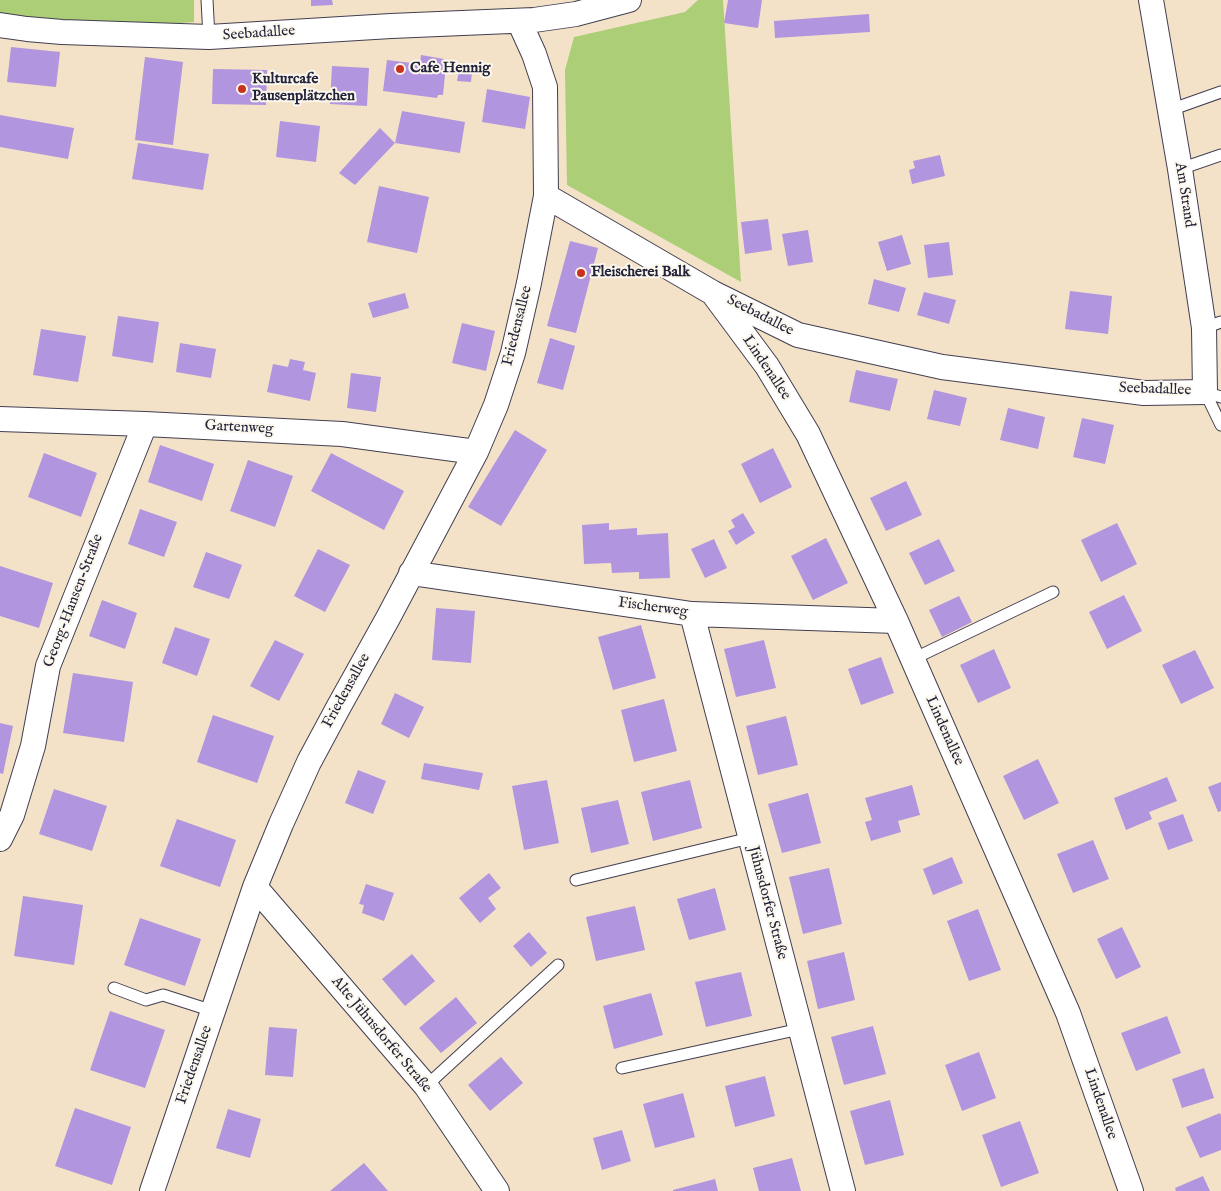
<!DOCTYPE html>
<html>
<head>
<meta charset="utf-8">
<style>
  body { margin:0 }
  canvas { display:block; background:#f4e2c8 }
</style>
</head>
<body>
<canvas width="1221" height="1191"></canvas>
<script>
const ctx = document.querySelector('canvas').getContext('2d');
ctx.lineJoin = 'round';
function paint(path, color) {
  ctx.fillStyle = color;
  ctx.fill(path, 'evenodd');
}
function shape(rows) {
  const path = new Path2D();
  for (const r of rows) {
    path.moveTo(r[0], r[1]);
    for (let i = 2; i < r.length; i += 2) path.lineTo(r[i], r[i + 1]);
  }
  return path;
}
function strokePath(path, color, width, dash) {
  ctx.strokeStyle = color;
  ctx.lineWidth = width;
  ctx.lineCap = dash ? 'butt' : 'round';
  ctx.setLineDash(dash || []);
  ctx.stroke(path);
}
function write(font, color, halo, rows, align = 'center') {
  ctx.font = font + ' "IM FELL English",serif';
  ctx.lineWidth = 4;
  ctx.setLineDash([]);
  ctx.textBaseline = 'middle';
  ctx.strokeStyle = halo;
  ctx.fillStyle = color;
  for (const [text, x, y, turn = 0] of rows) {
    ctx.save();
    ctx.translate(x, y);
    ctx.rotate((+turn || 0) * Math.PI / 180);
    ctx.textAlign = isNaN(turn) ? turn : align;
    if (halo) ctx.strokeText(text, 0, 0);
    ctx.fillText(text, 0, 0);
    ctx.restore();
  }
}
paint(shape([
  [0,0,194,0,194,22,138,26,0,16],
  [698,0,723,0,741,282,567,185,565,70,574,37,685,12]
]), '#abce77');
paint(shape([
  [311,0,332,0,333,5,311,6],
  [728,0,762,0,758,28,724,23],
  [869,14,870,32,775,38,774,21],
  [11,47,60,52,56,87,7,82],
  [421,55,444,59,443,64,446,65,443,95,438,95,437,98,383,91,387,60,420,64],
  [145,57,183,62,173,145,135,140],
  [332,66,369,68,367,106,330,104],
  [213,69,267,70,266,105,212,104],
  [459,70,472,72,471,82,457,81],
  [487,89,530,97,525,129,482,122],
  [402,111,465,122,460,153,395,143],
  [0,115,74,128,68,159,0,147],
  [280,121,320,126,316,162,276,157],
  [380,128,395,143,355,185,339,173],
  [138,143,209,154,203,190,132,179],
  [940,155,945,176,912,184,909,170,915,168,913,161],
  [379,186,429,197,417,253,367,242],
  [768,219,772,250,745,254,741,222],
  [808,230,813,262,788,266,782,234],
  [902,235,911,264,887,271,878,242],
  [570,241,598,248,576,333,547,326],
  [949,242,953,275,928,278,924,245],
  [874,279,906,288,899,312,868,304],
  [1070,291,1112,296,1108,334,1065,329],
  [924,292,956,300,949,324,917,315],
  [405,293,409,308,373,318,368,303],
  [118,316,159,322,153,363,112,356],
  [462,323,495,331,486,371,452,363],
  [41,329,86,336,78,382,33,375],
  [550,338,575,346,563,390,537,383],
  [180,343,216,349,211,378,176,372],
  [290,359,305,362,303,370,316,373,310,401,267,392,273,364,288,367],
  [856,370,898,379,890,411,849,402],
  [351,373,381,377,376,412,347,408],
  [934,390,967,398,960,426,927,419],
  [1008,408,1045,417,1038,449,1000,440],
  [1082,418,1114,425,1105,464,1073,457],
  [515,430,547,450,501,526,468,507],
  [160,445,214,464,202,501,148,482],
  [773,448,792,487,760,503,741,464],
  [44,453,97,473,81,517,28,497],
  [331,453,404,491,384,530,311,491],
  [248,460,293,476,275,527,230,511],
  [906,481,922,515,886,531,870,498],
  [140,509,177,522,164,557,128,544],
  [743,513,755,533,736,545,728,531,735,527,731,520],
  [609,523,609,530,637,528,637,535,668,533,670,578,639,579,639,572,612,573,611,563,584,564,582,525],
  [1117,523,1137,564,1101,582,1081,540],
  [826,538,848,583,813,600,791,556],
  [714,539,727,568,705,578,691,549],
  [939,539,955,571,925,585,909,553],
  [318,549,350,565,325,612,294,596],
  [206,552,242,565,229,599,193,587],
  [0,566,53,583,39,628,0,616],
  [1124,595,1142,631,1107,649,1089,612],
  [959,596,972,622,942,637,929,610],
  [102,600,137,613,125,649,89,636],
  [436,608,475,611,471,663,432,660],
  [641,625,656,678,613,690,598,637],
  [175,627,210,639,197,676,162,663],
  [275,640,304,654,279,701,250,686],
  [764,640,776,688,736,697,724,649],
  [994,649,1011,688,978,703,960,665],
  [1195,650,1214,688,1181,704,1162,665],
  [881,657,894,693,861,705,848,669],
  [73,673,133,682,124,742,63,733],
  [395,693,424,707,409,738,381,724],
  [664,699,677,751,634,762,621,710],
  [213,715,274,736,257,783,197,762],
  [786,716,798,765,758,775,746,726],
  [0,723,13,726,3,774,0,773],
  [1038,759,1059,803,1024,820,1003,776],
  [424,763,483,773,479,790,421,779],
  [358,770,386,781,373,814,345,803],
  [1167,777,1177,801,1149,812,1152,819,1126,830,1114,798],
  [547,780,559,843,524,850,512,786],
  [690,780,702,828,653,841,641,792],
  [1221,782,1221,811,1218,812,1208,787],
  [912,785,920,815,898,821,901,832,871,841,865,822,872,820,865,798],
  [54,789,107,806,92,851,39,834],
  [808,793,821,843,782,853,768,804],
  [618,800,629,844,591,853,581,808],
  [1183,814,1193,841,1168,850,1158,823],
  [177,819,236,840,220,887,160,866],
  [1093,840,1109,879,1073,893,1057,854],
  [952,857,963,883,933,895,923,869],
  [829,868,842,924,803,934,789,877],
  [489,873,501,888,488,898,496,909,480,923,459,898],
  [366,884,394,893,384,921,362,913,364,905,359,904],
  [715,888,726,930,689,940,677,899],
  [23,896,83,905,74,965,14,956],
  [635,906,645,950,596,961,586,917],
  [978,909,1001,970,969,981,947,921],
  [140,918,201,939,185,986,124,965],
  [1122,927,1141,967,1116,979,1097,939],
  [529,932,547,953,531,967,513,946],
  [844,952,855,1000,818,1009,807,961],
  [412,954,435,981,405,1006,382,979],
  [741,972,752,1016,706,1027,695,982],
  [651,993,663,1035,614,1049,603,1006],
  [456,997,477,1023,441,1053,419,1028],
  [110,1011,165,1030,145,1088,90,1070],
  [1167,1016,1181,1053,1136,1071,1121,1033],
  [873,1026,886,1074,844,1085,831,1037],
  [269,1027,297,1029,293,1077,265,1075],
  [979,1052,996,1098,962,1111,945,1065],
  [501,1057,523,1083,490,1111,468,1085],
  [1204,1068,1214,1098,1182,1108,1172,1079],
  [765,1076,775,1116,735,1127,725,1086],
  [683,1093,695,1137,655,1148,643,1104],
  [890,1100,904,1155,865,1165,850,1111],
  [75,1108,131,1127,112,1185,55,1166],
  [228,1109,261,1119,250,1158,216,1148],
  [1220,1113,1221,1116,1221,1150,1200,1158,1186,1127],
  [1020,1121,1039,1173,1001,1187,982,1135],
  [622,1130,631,1161,602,1170,593,1138],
  [792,1158,801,1191,759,1191,753,1168],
  [364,1163,388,1191,330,1191],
  [1203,1176,1210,1191,1176,1191,1175,1188],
  [715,1179,718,1191,673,1191,673,1190]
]), '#b195de');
const lane = shape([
  [207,0,209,37],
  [1170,110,1221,92],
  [1180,169,1221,155],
  [1204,328,1221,322],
  [1205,392,1221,425],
  [1205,392,1221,397],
  [913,659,1053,592],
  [576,880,750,838],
  [114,988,146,1000,163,995,213,1011],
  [622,1068,800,1029],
  [426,1086,558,965]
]);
const street = shape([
  [0,25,27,29,62,32,209,37,391,26,534,20,576,14,629,0],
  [546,196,713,293,798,335,942,367,1144,393,1205,392,1204,328,1180,169,1151,0],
  [715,296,767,366,808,434,896,621,1068,1013,1131,1191],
  [0,419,145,424,342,434,476,452],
  [411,573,692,614,896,621],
  [692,614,843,1191],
  [0,839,12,815,33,746,48,666,145,424],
  [255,887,426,1086,497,1191],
  [152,1191,255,887,281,824,309,762,338,708,388,618,476,452,496,405,513,353,529,283,546,196,545,87,534,54,519,21]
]);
strokePath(lane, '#423f50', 13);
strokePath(street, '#423f50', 26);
strokePath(lane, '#fff', 11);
strokePath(street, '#fff', 24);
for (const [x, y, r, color] of [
  [400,69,5,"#c8321e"],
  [242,89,5,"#c8321e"],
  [581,273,5,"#c8321e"]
]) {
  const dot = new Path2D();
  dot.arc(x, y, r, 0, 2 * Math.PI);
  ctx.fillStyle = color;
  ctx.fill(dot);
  strokePath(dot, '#fbf7ec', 2);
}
write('15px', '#22223b', '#fbf7ec', [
  ["Seebadallee",259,34,-4],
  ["Am Strand",1184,195,81],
  ["Seebadallee",760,316,27],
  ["Friedensallee",518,326,-76],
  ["Lindenallee",766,368,56],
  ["Seebadallee",1155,390,2],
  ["Gartenweg",239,428,3],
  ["Georg-Hansen-Straße",74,601,-69],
  ["Fischerweg",653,608,8],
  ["Friedensallee",347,691,-61],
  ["Lindenallee",944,731,66],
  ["Jühnsdorfer Straße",767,903,75],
  ["Alte Jühnsdorfer Straße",381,1035,50],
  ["Friedensallee",195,1065,-71],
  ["Lindenallee",1100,1104,71]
]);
write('bold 15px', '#22223b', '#fbf7ec', [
  ["Cafe Hennig",410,69],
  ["Kulturcafe",252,80],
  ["Pausenplätzchen",252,97],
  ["Fleischerei Balk",591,273]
], 'left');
</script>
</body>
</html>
